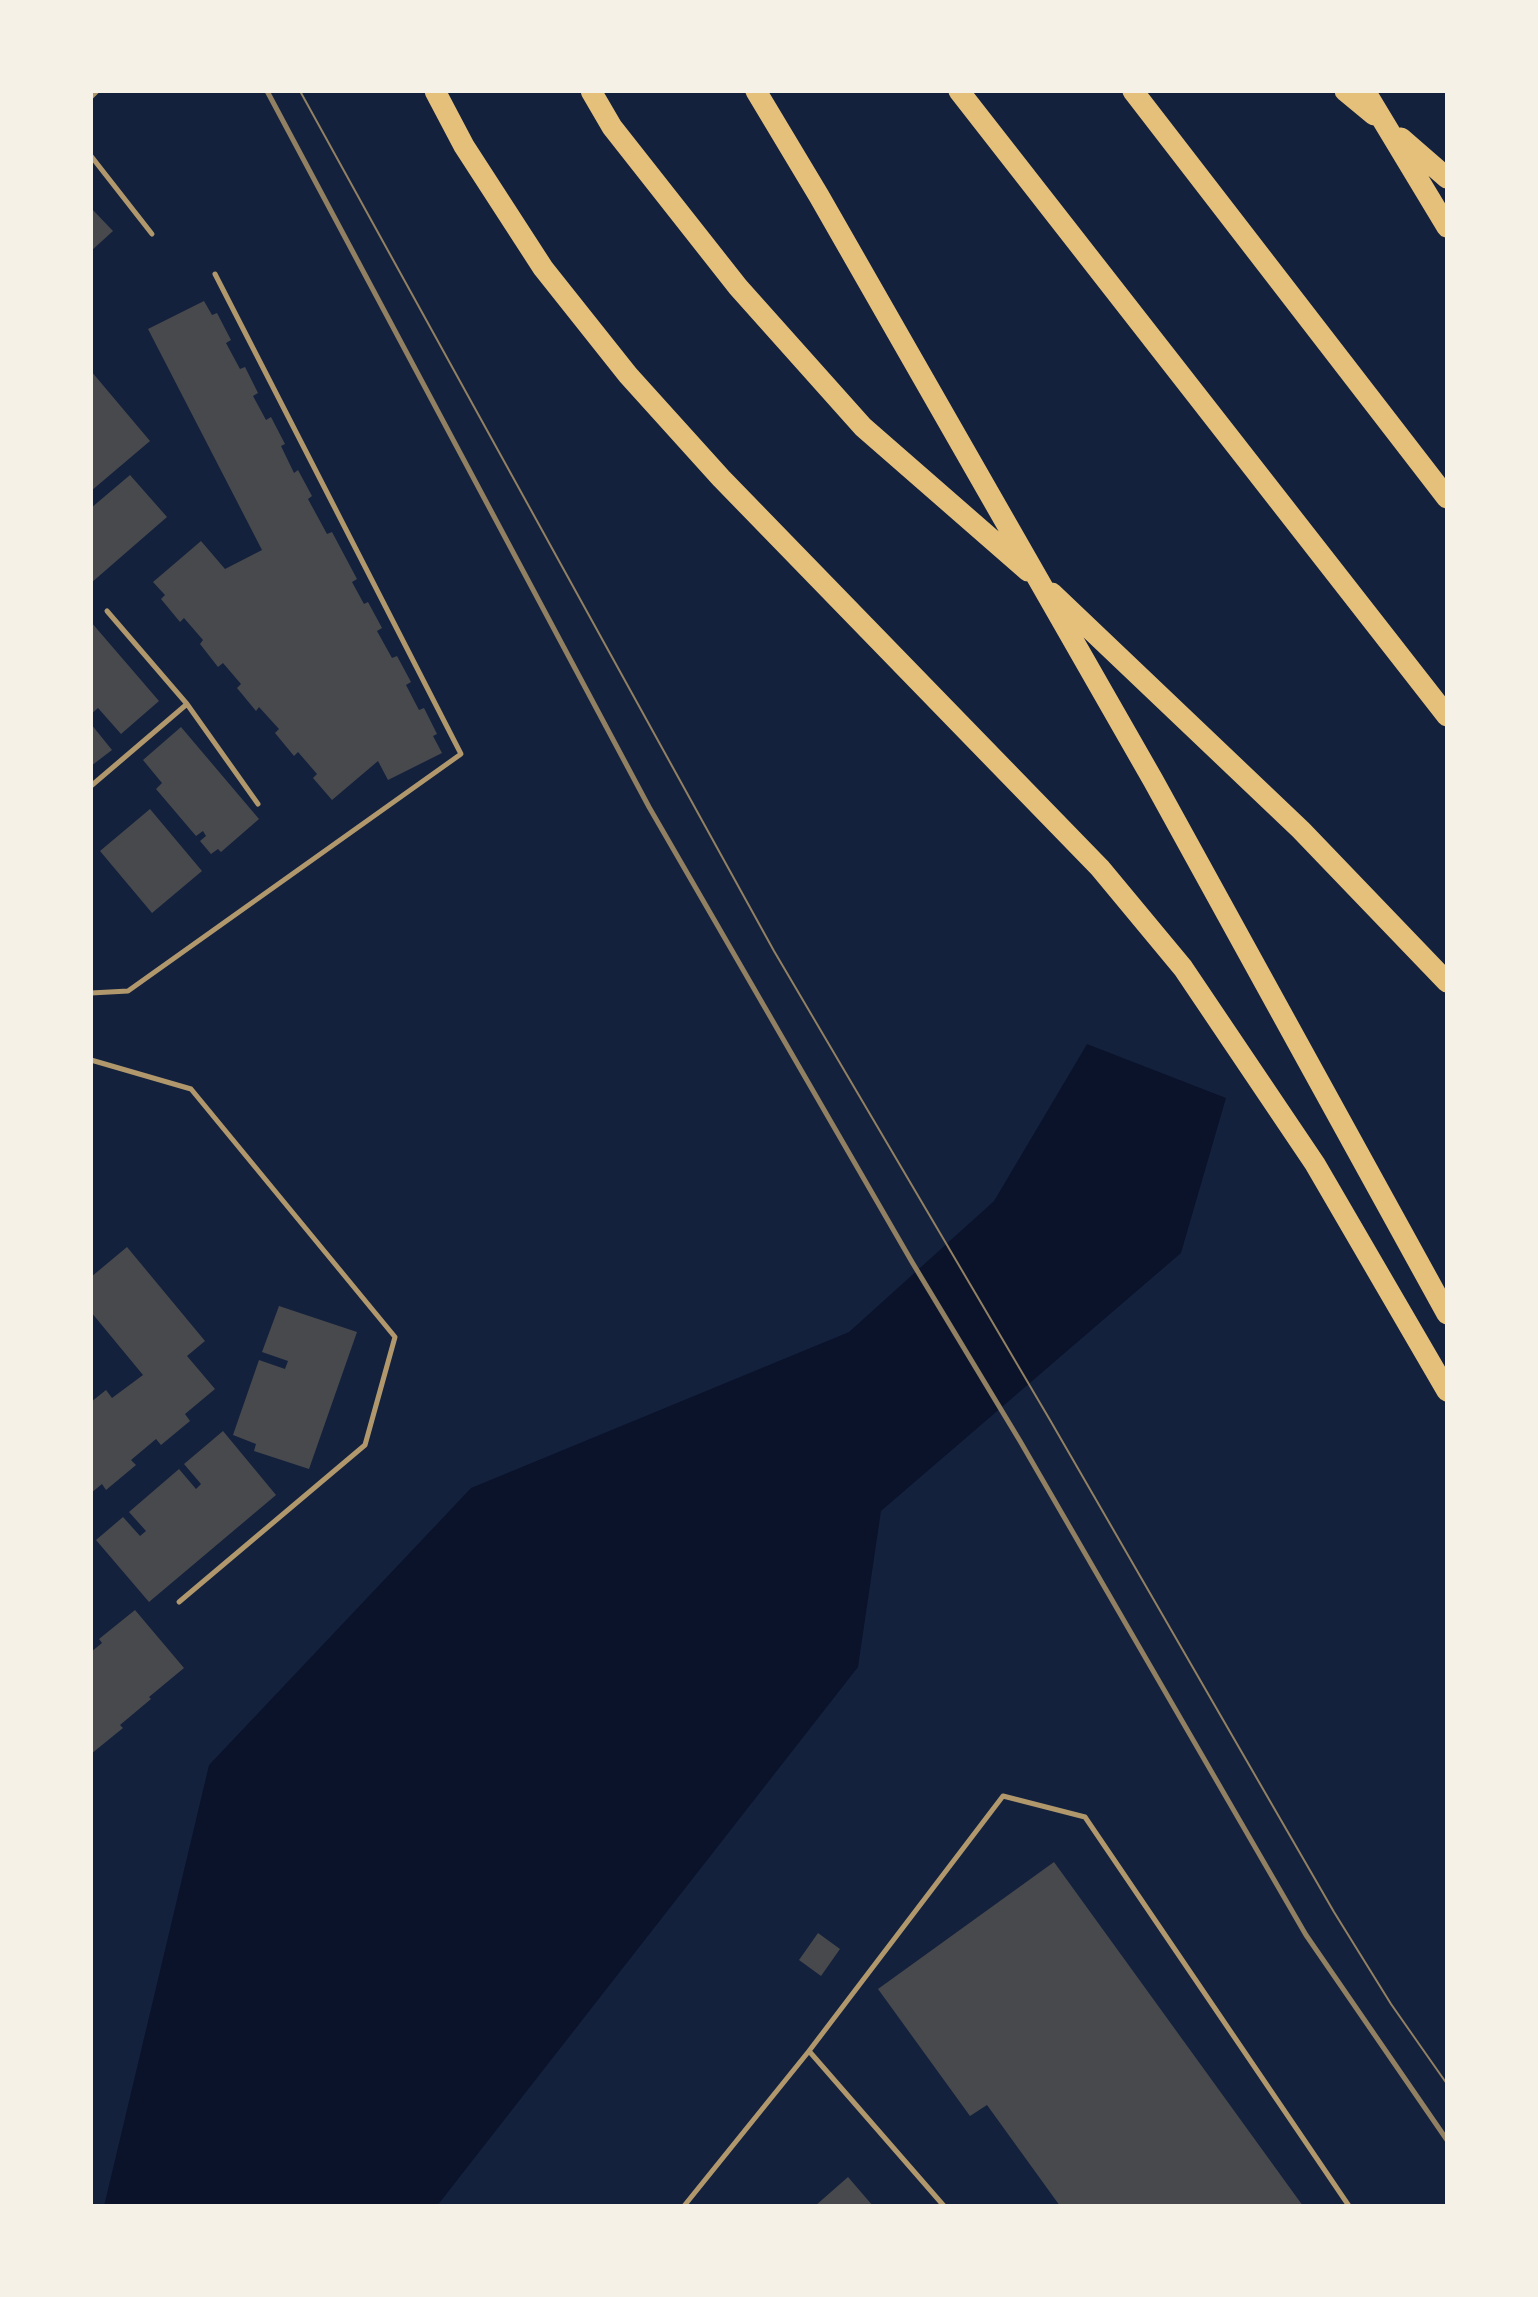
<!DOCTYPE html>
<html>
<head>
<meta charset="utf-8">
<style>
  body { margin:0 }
  #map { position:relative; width:1538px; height:2297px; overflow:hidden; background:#14213d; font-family:"Titillium Web",sans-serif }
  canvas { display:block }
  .frame { position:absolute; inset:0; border:93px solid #f6f1e7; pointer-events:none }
</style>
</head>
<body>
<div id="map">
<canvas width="1538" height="2297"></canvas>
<div class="frame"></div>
</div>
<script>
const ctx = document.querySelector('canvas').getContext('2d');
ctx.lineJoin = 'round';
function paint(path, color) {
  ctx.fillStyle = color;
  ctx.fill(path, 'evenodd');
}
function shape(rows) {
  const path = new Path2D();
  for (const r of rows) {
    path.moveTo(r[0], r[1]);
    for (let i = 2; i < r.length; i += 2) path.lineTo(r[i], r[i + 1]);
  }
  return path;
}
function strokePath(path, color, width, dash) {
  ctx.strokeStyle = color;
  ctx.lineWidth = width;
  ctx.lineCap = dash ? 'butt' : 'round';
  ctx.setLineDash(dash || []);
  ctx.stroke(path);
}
paint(shape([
  [1087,1044,1226,1098,1181,1253,881,1511,858,1667,437,2206,104,2206,209,1765,471,1488,849,1332,994,1201]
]), '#0b132b');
paint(shape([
  [91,208,113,231,91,251],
  [204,301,212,315,217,313,231,340,226,343,240,369,245,367,258,393,253,396,266,420,271,417,285,444,281,446,294,473,298,470,312,496,308,499,327,534,332,532,357,579,352,582,364,604,368,602,382,628,377,631,392,658,397,656,411,682,406,685,419,710,424,708,437,734,433,736,442,753,388,780,378,761,332,800,313,778,317,774,298,752,294,756,275,733,279,729,259,707,256,711,237,688,241,684,223,663,218,667,200,644,203,640,184,618,180,622,161,599,165,595,153,582,201,541,225,569,262,550,148,329],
  [91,371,150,441,91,491],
  [130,475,167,517,91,583,91,508],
  [91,622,159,701,121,734,98,708,91,714],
  [91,724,112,750,91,766],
  [181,727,259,819,221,852,218,849,211,854,200,841,206,836,203,831,196,836,156,789,162,783,143,760],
  [150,809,202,871,152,913,100,851],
  [127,1247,205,1341,187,1356,215,1389,185,1414,190,1421,161,1445,156,1439,131,1460,136,1465,106,1490,102,1484,91,1493,91,1402,106,1390,112,1398,143,1375,91,1312,91,1277],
  [279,1306,357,1332,309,1469,254,1451,256,1444,233,1435,259,1360,285,1369,288,1361,262,1352],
  [223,1431,276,1495,149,1602,96,1540,123,1517,140,1536,146,1531,129,1512,179,1469,196,1489,201,1484,184,1464],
  [135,1610,184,1668,149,1697,151,1699,120,1725,123,1728,91,1754,91,1652,102,1643,99,1639],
  [1054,1862,1303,2206,1060,2206,987,2105,970,2116,878,1989],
  [818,1933,840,1949,821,1976,799,1960],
  [848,2177,873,2206,815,2206]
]), '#48494c');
strokePath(shape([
  [91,97,97,91],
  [91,156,152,234],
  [107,611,187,704],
  [91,786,187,704,258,804],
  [91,993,128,991,461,754,215,274],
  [91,1060,191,1089,395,1337,365,1445,179,1602],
  [809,2051,1003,1796,1085,1817,1349,2206],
  [684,2206,809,2051,944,2206]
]), '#b1986c', 5);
strokePath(shape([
  [435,91,464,146,543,268,628,375,721,478,1100,868,1183,968,1315,1164,1447,1391],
  [591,91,612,127,738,287,863,427,1028,571],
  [756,91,819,196,1153,780,1447,1314],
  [959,91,1447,716],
  [1133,91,1447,498],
  [1345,91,1374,115],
  [1365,91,1447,227],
  [1401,138,1447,178],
  [1052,593,1301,830,1447,982]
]), '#e5c07b', 21);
strokePath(shape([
  [300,91,774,951,1050,1420,1334,1912,1391,2004,1447,2084]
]), '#918062', 2);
strokePath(shape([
  [267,91,649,807,912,1262,1020,1441,1306,1935,1447,2140]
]), '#918062', 5);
</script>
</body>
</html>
